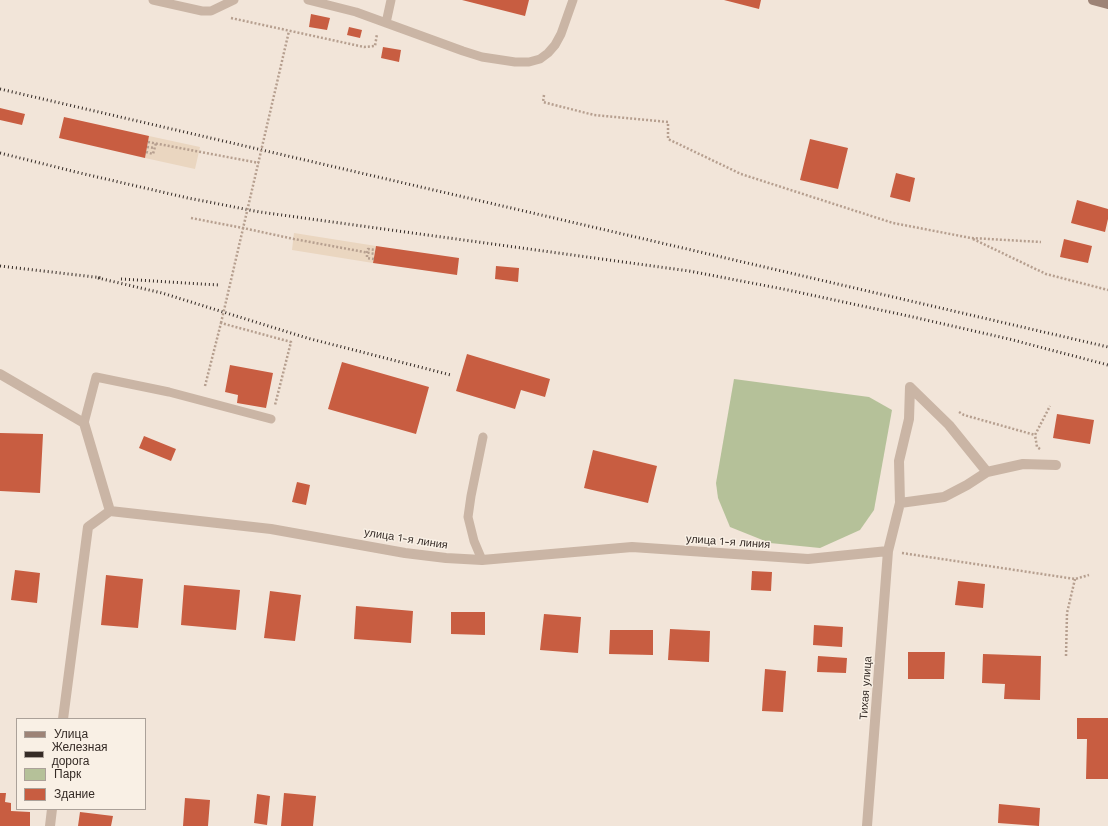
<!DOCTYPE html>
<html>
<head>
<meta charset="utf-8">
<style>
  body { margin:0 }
  #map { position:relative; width:1108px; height:826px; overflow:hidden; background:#f2e5d9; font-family:"Work Sans",sans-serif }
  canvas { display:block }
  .legend { position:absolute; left:16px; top:718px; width:130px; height:92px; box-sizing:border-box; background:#f9f0e5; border:1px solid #aba199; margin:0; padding:5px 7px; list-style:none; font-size:12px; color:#352b26 }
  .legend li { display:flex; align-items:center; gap:8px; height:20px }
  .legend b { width:20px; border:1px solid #aba199 }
</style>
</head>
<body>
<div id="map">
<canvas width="1108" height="826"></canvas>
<ul class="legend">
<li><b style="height:5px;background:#9d8376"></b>Улица</li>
<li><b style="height:5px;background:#352b26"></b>Железная дорога</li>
<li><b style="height:11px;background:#b5c199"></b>Парк</li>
<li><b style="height:11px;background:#c85d41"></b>Здание</li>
</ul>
</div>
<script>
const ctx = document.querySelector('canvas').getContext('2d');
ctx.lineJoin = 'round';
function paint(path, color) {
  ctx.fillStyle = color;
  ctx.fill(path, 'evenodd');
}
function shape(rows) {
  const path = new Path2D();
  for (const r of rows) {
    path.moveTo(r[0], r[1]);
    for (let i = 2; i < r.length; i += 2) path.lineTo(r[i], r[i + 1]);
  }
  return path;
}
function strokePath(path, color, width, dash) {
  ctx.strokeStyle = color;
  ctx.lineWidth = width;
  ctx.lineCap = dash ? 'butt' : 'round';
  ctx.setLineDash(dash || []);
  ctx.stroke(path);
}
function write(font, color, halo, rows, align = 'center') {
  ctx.font = font + ' "Work Sans",sans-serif';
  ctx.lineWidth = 3;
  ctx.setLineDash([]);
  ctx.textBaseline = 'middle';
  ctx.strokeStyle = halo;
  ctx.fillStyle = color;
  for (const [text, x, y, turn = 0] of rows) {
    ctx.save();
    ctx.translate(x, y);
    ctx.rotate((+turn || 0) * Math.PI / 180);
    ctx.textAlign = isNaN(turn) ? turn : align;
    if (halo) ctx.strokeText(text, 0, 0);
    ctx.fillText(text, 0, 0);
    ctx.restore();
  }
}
paint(shape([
  [734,379,869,397,892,410,874,510,860,530,820,548,770,543,730,527,718,498,716,483]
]), '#b5c199');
paint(shape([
  [149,136,200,147,195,169,145,158],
  [294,233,376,246,373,263,292,250]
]), '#ead6c0');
paint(shape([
  [462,0,529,0,525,16],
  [724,0,761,0,759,9],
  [311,14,330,18,327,30,309,27],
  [349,27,362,30,360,38,347,35],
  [383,47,401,50,399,62,381,58],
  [0,108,25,114,22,125,0,120],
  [64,117,149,136,145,158,59,138],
  [810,139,848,148,838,189,800,180],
  [896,173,915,178,910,202,890,197],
  [1077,200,1108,209,1108,219,1105,232,1071,223],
  [1064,239,1092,246,1088,263,1060,257],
  [376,246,459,258,457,275,373,263],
  [496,266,519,268,518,282,495,279],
  [467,354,550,379,545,397,521,390,515,409,456,391],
  [342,362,429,387,416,434,328,409],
  [230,365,273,373,266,408,237,403,238,395,225,392],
  [1057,414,1094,420,1090,444,1053,438],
  [0,433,43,434,40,493,0,491],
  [144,436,176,449,171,461,139,448],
  [593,450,657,466,648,503,584,488],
  [297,482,310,485,306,505,292,502],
  [15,570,40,573,37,603,11,600],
  [752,571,772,572,771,591,751,590],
  [106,575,143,579,138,628,101,625],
  [958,581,985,584,983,608,955,605],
  [184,585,240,590,236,630,181,625],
  [270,591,301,595,295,641,264,638],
  [356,606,413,611,411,643,354,639],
  [451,612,485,612,485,635,451,634],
  [544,614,581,617,578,653,540,650],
  [814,625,843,627,842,647,813,645],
  [670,629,710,631,709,662,668,660],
  [610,630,653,630,653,655,609,654],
  [908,652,945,652,944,679,908,679],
  [983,654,1041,656,1040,700,1004,699,1005,684,982,683],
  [818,656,847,658,846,673,817,672],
  [765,669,786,671,783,712,762,711],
  [1077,718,1108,718,1108,779,1086,779,1087,739,1077,739],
  [0,793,6,793,5,802,11,803,11,811,30,812,30,826,0,826],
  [284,793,316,796,313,826,281,826],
  [257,794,270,796,267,825,254,823],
  [185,798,210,800,208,826,183,826],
  [999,804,1040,808,1039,826,998,823],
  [80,812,113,816,111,826,78,826]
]), '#c85d41');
strokePath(shape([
  [231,18,364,47,375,46,377,34],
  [544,95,543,102,594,115,668,122,668,139,741,174,893,223,971,238,1041,242],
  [148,142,259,163],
  [147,147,155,148],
  [146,152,153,154,156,143],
  [191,218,243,228,294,239,375,254],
  [973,239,1046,274,1108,290],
  [374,259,367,258,367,253,368,249,375,250],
  [205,386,221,323,291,342,275,405],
  [959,412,964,415,1035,435],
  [1040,449,1037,447,1035,435,1050,406],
  [902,553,1075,579,1089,575],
  [1066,656,1067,613,1075,579]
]), '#b69f8f', 2.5, [2, 2]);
strokePath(shape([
  [153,0,202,11,211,11,234,0],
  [308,0,356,12,463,51,482,57,515,62,529,62,540,59,548,53,555,45,561,34,573,0],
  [386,23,391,0],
  [84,423,96,377,169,392,271,419],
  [482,560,474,541,468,517,471,496,483,437]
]), '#cab5a5', 9);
strokePath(shape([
  [0,374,84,423,110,511],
  [910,387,949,425,987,472],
  [900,503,944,497,967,485,987,472,1023,464,1056,465],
  [110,511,271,529,405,553,446,558,482,560,632,547,808,559,888,551],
  [63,719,88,527,110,511],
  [50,826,52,809],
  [867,826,888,551,900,503,899,461,909,419,910,387]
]), '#cab5a5', 10);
strokePath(shape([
  [1093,0,1108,4]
]), '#9d8376', 10);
strokePath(shape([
  [0,89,1108,347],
  [0,153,80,173,188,198,260,212,689,271,788,290,913,317,1009,339,1108,365],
  [0,266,103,278],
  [98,278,162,293,307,338,451,375],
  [121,279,219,285]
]), '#352b26', 3, [1, 3]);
strokePath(shape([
  [221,323,289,31]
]), '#b69f8f', 2.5, [2, 2]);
write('11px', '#352b26', '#f9f0e5', [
  ["улица 1-я линия",406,539,9],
  ["улица 1-я линия",728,542,4],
  ["Тихая улица",866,688,-86]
]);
</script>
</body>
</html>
